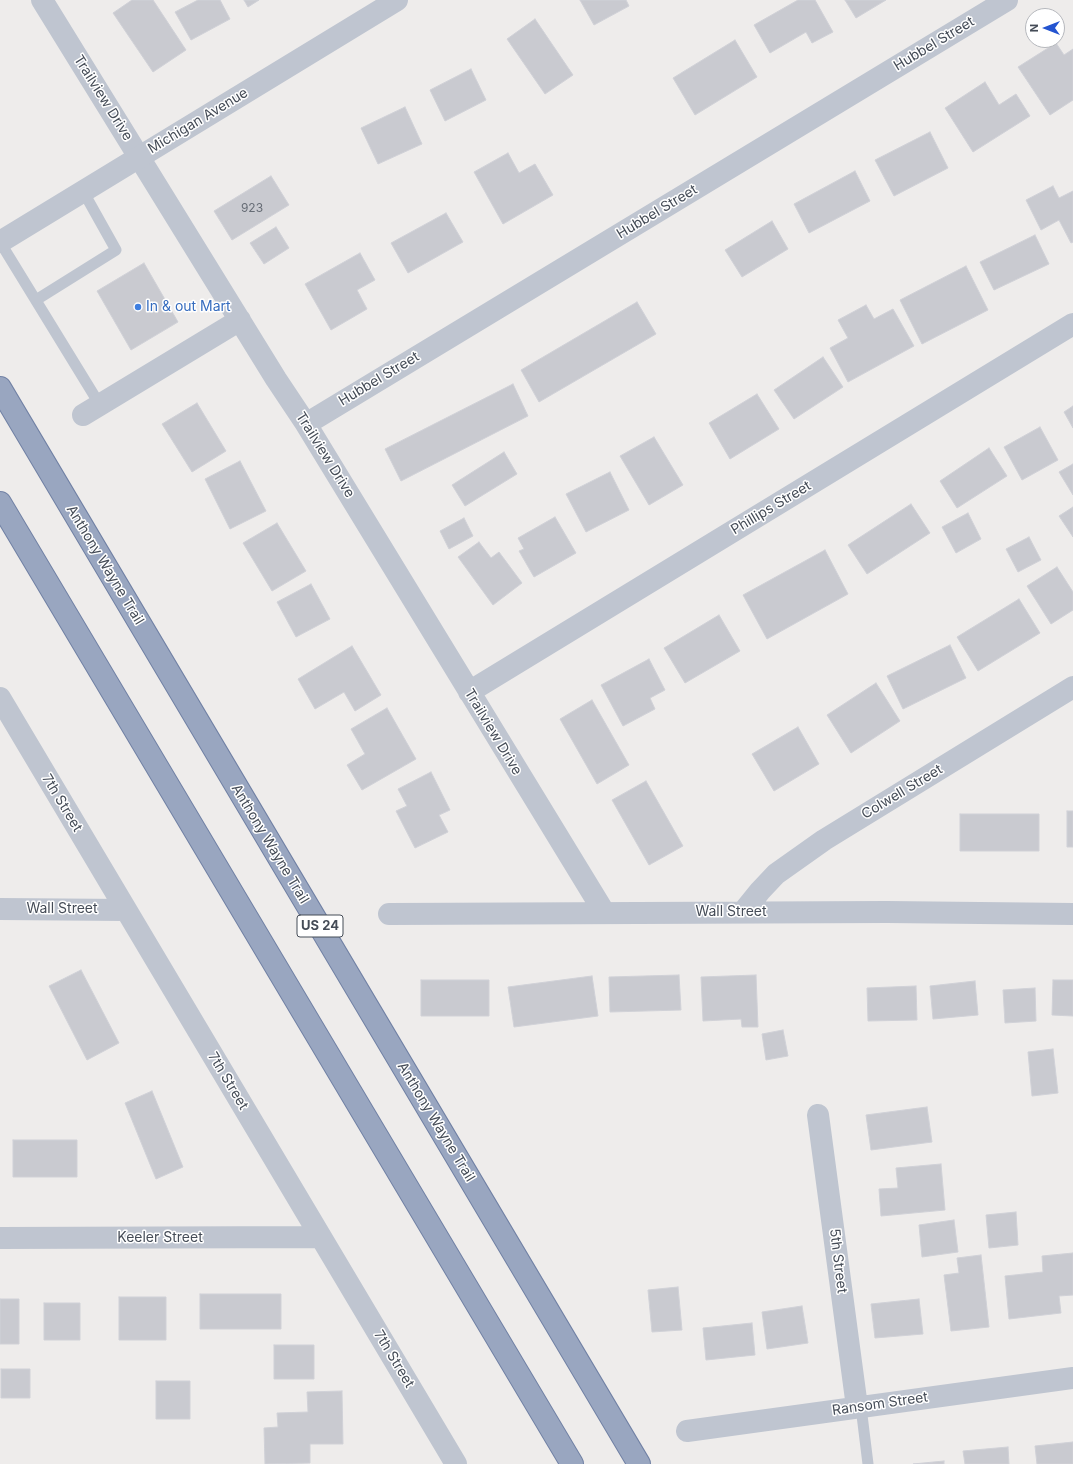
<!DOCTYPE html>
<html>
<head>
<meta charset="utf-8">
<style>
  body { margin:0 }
  #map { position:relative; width:1073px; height:1464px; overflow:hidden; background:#eeeceb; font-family:Inter,sans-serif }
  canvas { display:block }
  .north { position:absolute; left:1025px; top:8px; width:40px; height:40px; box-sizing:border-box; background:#fff; border:1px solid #b5b7bc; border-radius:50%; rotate:270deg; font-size:11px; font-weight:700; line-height:16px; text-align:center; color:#454c57 }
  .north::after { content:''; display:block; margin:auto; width:14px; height:18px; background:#2454d0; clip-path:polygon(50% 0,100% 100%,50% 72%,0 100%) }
</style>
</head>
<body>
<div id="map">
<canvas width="1073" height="1464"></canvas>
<div class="north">N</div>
</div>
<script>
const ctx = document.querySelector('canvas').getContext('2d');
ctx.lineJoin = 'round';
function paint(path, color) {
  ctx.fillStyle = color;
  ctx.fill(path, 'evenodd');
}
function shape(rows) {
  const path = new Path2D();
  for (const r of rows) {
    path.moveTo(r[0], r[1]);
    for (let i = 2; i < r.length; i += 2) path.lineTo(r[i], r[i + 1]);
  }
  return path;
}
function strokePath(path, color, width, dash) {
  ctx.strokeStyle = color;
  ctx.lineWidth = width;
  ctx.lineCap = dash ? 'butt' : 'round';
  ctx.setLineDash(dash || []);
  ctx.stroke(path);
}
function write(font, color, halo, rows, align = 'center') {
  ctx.font = font + ' Inter,sans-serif';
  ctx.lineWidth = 3;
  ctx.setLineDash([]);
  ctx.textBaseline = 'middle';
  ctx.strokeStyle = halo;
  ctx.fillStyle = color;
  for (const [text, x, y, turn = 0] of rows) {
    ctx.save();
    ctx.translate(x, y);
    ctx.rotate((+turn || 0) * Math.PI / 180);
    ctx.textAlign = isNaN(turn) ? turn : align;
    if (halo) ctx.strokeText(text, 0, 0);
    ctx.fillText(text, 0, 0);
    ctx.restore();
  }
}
const building = shape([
  [132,0,153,0,186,50,153,72,113,13,132,0],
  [198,0,220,0,230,19,191,40,175,12,198,0],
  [244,0,259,0,248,7,244,0],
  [580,0,626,0,629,6,594,25,580,0],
  [798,0,815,0,833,32,812,43,806,32,770,53,754,25,798,0],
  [845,0,886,0,856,18,845,0],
  [535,19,573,75,545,94,507,39,535,19],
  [735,40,757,77,695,115,673,78,735,40],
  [1056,43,1064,55,1073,49,1073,100,1050,115,1018,67,1056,43],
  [471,69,486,100,445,121,430,90,471,69],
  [985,82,999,105,1016,94,1030,116,973,152,945,108,985,82],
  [405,107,422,144,378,164,361,128,405,107],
  [930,132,948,168,894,196,875,160,930,132],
  [508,153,519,173,535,164,553,195,503,224,474,172,508,153],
  [855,171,870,201,809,233,794,204,855,171],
  [271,176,289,205,232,240,214,211,271,176],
  [1053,186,1059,198,1073,191,1073,242,1071,243,1059,220,1041,230,1026,200,1053,186],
  [446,213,463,242,408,273,391,243,446,213],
  [772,221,788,249,742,277,725,250,772,221],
  [276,227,289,248,264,264,250,243,276,227],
  [1035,235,1049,264,994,290,980,262,1035,235],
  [360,253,375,280,357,290,367,309,331,330,305,284,360,253],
  [144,263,178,322,131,350,97,291,144,263],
  [966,266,988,310,922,344,900,300,966,266],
  [637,302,656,334,539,402,521,370,637,302],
  [866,305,874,319,893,309,914,346,848,382,830,348,848,338,838,320,866,305],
  [823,357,843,387,794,419,774,390,823,357],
  [513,384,528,416,401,481,385,449,513,384],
  [757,394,779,429,730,459,709,423,757,394],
  [197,403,226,451,192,472,162,424,197,403],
  [1073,406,1073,428,1064,412,1073,406],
  [1040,427,1058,460,1022,480,1004,447,1040,427],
  [654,437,683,485,649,505,620,456,654,437],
  [989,448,1007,476,957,508,940,481,989,448],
  [504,452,517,474,465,506,452,485,504,452],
  [240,461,266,511,230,529,205,479,240,461],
  [1073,464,1073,495,1059,472,1073,464],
  [610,472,629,510,586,532,566,494,610,472],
  [911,504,930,533,867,574,848,545,911,504],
  [1073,507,1073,537,1059,516,1073,507],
  [968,513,981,539,956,553,942,527,968,513],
  [555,517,576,553,534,577,519,551,524,549,518,538,555,517],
  [464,518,473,536,449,549,440,531,464,518],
  [277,523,306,571,272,591,243,543,277,523],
  [1029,537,1041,560,1018,572,1006,549,1029,537],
  [479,542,491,558,499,552,522,583,493,605,458,557,479,542],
  [825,550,848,594,767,639,743,595,825,550],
  [1057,567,1073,592,1073,610,1051,624,1027,586,1057,567],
  [311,584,330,619,296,637,277,602,311,584],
  [1019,599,1040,633,978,671,957,637,1019,599],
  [719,615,740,651,685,683,664,648,719,615],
  [950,645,966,678,903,709,887,676,950,645],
  [352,646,381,695,355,711,344,692,315,709,298,679,352,646],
  [649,659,665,690,650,698,655,709,623,726,601,685,649,659],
  [876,683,900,721,851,753,827,715,876,683],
  [592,700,629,765,597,784,560,719,592,700],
  [387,708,416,759,362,790,347,765,365,754,351,729,387,708],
  [798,727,819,764,774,791,752,754,798,727],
  [431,772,450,810,439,815,448,832,415,848,396,811,407,806,398,789,431,772],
  [646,781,683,846,649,865,612,800,646,781],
  [1067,811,1073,811,1073,847,1067,847,1067,811],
  [960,814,1039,814,1039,851,960,851,960,814],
  [81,970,119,1043,87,1060,49,986,81,970],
  [679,975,681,1010,610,1012,609,977,679,975],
  [756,975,758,1027,742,1027,741,1019,703,1021,701,977,756,975],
  [592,976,598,1016,514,1027,508,987,592,976],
  [421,980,489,980,489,1016,421,1016,421,980],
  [1053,980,1073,980,1073,1016,1052,1015,1053,980],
  [975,981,978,1015,933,1019,930,986,975,981],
  [916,986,917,1020,868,1021,867,988,916,986],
  [1035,988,1036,1021,1005,1023,1003,990,1035,988],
  [783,1030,788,1056,766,1060,762,1034,783,1030],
  [1053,1049,1058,1093,1032,1096,1028,1052,1053,1049],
  [152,1091,183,1167,156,1179,125,1103,152,1091],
  [927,1107,932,1142,871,1150,866,1115,927,1107],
  [13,1140,77,1140,77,1177,13,1177,13,1140],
  [941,1164,945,1210,881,1216,879,1189,898,1188,896,1168,941,1164],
  [1016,1212,1018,1245,989,1248,986,1215,1016,1212],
  [954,1220,958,1252,922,1257,919,1225,954,1220],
  [1073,1253,1073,1295,1059,1296,1061,1313,1009,1319,1005,1276,1043,1272,1042,1256,1073,1253],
  [981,1255,989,1327,951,1331,944,1275,959,1273,957,1258,981,1255],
  [678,1287,682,1330,652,1332,648,1290,678,1287],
  [200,1294,281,1294,281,1329,200,1329,200,1294],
  [119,1297,166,1297,166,1340,119,1340,119,1297],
  [0,1299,19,1299,19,1344,0,1344,0,1299],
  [919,1299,923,1334,875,1338,871,1304,919,1299],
  [44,1303,80,1303,80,1340,44,1340,44,1303],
  [802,1306,808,1343,767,1349,762,1312,802,1306],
  [752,1323,755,1355,706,1360,703,1328,752,1323],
  [274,1345,314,1345,314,1379,274,1379,274,1345],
  [1,1369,30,1369,30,1398,1,1398,1,1369],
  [156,1381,190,1381,190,1419,156,1419,156,1381],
  [342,1391,343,1444,310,1444,310,1463,265,1464,264,1428,278,1427,277,1413,308,1412,307,1392,342,1391],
  [1073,1442,1073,1464,1037,1464,1035,1446,1073,1442],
  [1008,1447,1009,1464,965,1464,963,1451,1008,1447],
  [944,1461,944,1464,913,1464,944,1461]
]);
paint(building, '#c9cad0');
strokePath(building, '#d0d1d7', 1);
const trunk = shape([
  [0,388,639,1464],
  [0,503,572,1464]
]);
strokePath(trunk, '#7181a4', 24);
strokePath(shape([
  [0,242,100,405],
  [36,300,116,250,83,191],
  [861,1407,868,1464]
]), '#bfc5d0', 11);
strokePath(shape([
  [42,0,276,379,306,424,604,912],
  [83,415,240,320],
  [306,424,1007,0],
  [469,692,1073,324],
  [0,698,456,1464],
  [0,909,125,910],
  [743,912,760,891,776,874,824,840,1073,687],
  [389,914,887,912,1073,914],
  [818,1115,857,1407],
  [0,1238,321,1237],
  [687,1431,1073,1378]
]), '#bfc5d0', 22);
strokePath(shape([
  [0,242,397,0]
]), '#bfc5d0', 22);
strokePath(trunk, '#99a6c0', 22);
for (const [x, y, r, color] of [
  [138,307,4,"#3f7fe0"]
]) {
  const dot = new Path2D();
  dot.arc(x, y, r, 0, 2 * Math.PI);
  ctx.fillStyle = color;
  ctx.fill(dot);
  strokePath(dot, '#fff', 1.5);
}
write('12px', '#666c75', null, [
  ["923",252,208]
]);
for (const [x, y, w] of [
  [320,926,46]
]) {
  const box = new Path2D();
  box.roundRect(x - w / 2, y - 11, w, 22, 3);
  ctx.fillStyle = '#fff';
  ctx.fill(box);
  strokePath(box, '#454c57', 1);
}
write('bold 13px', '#454c57', null, [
  ["US 24",320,926]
]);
write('14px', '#454c57', '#fff', [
  ["Hubbel Street",934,44,-31],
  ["Trailview Drive",103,98,58],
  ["Michigan Avenue",198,121,-31],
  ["Hubbel Street",657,212,-31],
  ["Hubbel Street",379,379,-31],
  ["Trailview Drive",325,455,58],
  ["Phillips Street",771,508,-31],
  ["Anthony Wayne Trail",105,565,59],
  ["Trailview Drive",493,732,59],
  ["Colwell Street",902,792,-31],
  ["7th Street",62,803,59],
  ["Anthony Wayne Trail",270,844,59],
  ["Wall Street",62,909],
  ["Wall Street",731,912],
  ["7th Street",228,1081,59],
  ["Anthony Wayne Trail",436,1122,59],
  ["Keeler Street",160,1238],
  ["5th Street",838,1261,83],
  ["7th Street",394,1359,59],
  ["Ransom Street",880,1404,-8]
]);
write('14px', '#366cbe', '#fff', [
  ["In & out Mart",146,307]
], 'left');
</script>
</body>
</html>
